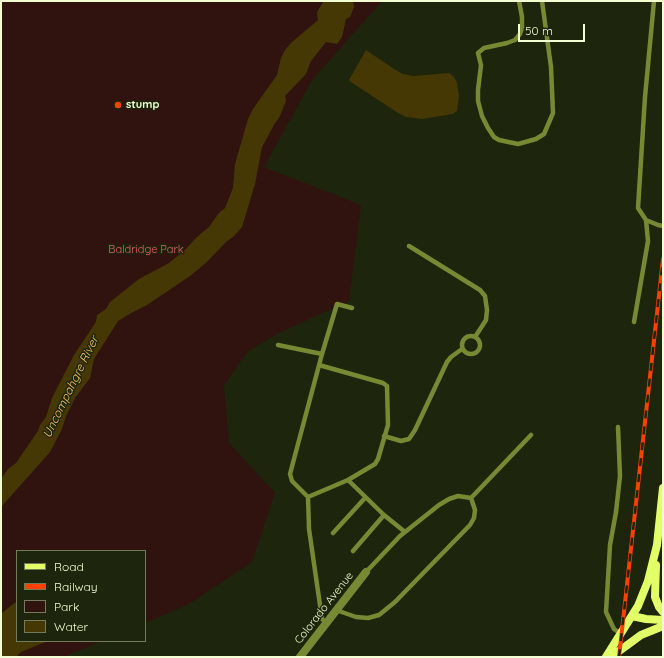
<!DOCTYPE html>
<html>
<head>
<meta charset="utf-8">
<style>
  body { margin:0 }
  #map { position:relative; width:664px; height:658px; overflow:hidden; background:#1d250c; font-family:Quicksand,sans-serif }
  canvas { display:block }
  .frame { position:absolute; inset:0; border:2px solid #f2ffd0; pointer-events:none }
  .legend { position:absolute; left:16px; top:550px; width:130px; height:92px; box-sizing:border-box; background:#1d250c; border:1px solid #727c5a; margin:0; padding:5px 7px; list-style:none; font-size:12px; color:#f2ffd0 }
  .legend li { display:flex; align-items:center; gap:8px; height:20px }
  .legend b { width:20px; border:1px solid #727c5a }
  .scale { position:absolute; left:518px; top:24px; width:67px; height:18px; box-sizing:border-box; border:2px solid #f2ffd0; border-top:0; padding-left:5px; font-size:12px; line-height:14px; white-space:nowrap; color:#f2ffd0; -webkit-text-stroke:3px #1d250c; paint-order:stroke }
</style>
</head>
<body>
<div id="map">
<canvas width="664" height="658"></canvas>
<div class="frame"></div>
<ul class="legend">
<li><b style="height:5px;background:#e3ff67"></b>Road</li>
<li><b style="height:5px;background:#fb4100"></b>Railway</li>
<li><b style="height:11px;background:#30130f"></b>Park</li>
<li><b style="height:11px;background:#453805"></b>Water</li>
</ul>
<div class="scale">50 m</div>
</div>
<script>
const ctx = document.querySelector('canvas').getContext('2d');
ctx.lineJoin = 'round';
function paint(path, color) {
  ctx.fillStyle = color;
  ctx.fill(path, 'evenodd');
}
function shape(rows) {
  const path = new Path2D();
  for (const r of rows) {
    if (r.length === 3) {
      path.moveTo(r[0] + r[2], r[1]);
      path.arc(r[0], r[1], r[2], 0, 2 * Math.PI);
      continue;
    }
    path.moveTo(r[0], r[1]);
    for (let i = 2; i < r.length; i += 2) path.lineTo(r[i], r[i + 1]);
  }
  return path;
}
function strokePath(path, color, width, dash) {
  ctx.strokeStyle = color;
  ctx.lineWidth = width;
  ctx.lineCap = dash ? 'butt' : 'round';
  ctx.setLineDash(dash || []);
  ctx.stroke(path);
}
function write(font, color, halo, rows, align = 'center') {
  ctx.font = font + ' Quicksand,sans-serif';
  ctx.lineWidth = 3;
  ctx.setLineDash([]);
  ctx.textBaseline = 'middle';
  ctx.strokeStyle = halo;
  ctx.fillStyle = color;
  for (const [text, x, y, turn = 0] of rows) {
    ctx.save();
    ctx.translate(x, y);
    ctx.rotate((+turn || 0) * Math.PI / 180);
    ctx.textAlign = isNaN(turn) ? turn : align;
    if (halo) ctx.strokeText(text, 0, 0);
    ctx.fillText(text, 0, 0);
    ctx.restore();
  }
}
paint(shape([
  [1,1,382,1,312,80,264,167,361,205,349,301,281,332,248,351,224,385,229,443,275,493,252,562,189,604,145,623,145,551,17,551,17,641,102,641,64,657,1,657]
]), '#30130f');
paint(shape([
  [324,1,353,1,354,7,350,17,346,19,342,37,337,44,326,42,311,61,306,74,285,96,286,101,279,118,275,123,262,147,255,184,242,227,234,236,226,242,208,261,190,276,147,305,131,313,118,321,94,359,90,378,75,398,66,416,62,429,50,452,1,507,1,479,8,469,16,463,38,431,40,425,46,417,52,398,74,355,96,322,97,315,106,309,110,302,139,279,169,263,186,249,197,237,209,227,219,213,225,208,233,188,235,164,248,119,253,109,277,75,281,58,285,50,291,43,318,20,317,12],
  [366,50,394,69,403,74,413,76,449,73,454,77,457,83,459,96,457,111,453,114,447,115,422,119,406,117,398,113,351,82,349,80],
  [17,602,17,641,48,641,21,652,16,657,1,657,1,614,13,604]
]), '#453805');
strokePath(shape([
  [519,1,522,17,522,28,520,34,515,40,507,43,484,48,478,53,481,65,478,90,478,101,482,116,488,128,494,137,499,140,518,144,536,139,544,134,553,113,551,67,542,1],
  [654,1,645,97,638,208,646,220,658,225,663,226],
  [409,246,480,290,485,296,487,310,486,320,475,337],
  [634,322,648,241,646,220],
  [471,345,9],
  [278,345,322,354,290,474,292,481,308,497,309,529,322,619,326,623],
  [322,354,337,304,352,308],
  [618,427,620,476,616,512,610,545,606,612,614,629,621,634],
  [384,436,401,441,409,439,415,430,447,362,451,357,462,349],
  [348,480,384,515,353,551],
  [308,497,348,480,375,464,378,459,388,425,387,386,383,383,319,365],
  [384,515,405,532],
  [333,533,365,498],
  [366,572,400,536,439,505,449,499,458,496,471,498],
  [336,610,356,617,368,618,379,615,395,602,470,525,474,518,475,510,471,498,531,435]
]), '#788933', 4.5);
strokePath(shape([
  [300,657,366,572]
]), '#788933', 8);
strokePath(shape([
  [656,565,655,597,659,607,663,612],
  [632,616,646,619,663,620],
  [606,657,638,606,648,581,657,545,663,488],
  [611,657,641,635,663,626]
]), '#e3ff67', 8);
const rail = shape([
  [619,657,663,259]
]);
strokePath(rail, '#fb4100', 4);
strokePath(rail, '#1d250c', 2.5, [8]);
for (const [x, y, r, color] of [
  [118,105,4,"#fb4100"]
]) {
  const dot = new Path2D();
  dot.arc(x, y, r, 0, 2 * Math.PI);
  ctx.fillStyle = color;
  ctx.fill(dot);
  strokePath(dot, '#1d250c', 1.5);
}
write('bold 11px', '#f2ffd0', '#1d250c', [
  ["stump",126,105]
], 'left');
write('11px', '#eb5a67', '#1d250c', [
  ["Baldridge Park",146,250]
]);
write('11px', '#f2ffd0', '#1d250c', [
  ["Colorado Avenue",324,608,-52]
]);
write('italic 12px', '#ffc25e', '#1d250c', [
  ["Uncompahgre River",71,387,-64]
]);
</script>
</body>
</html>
